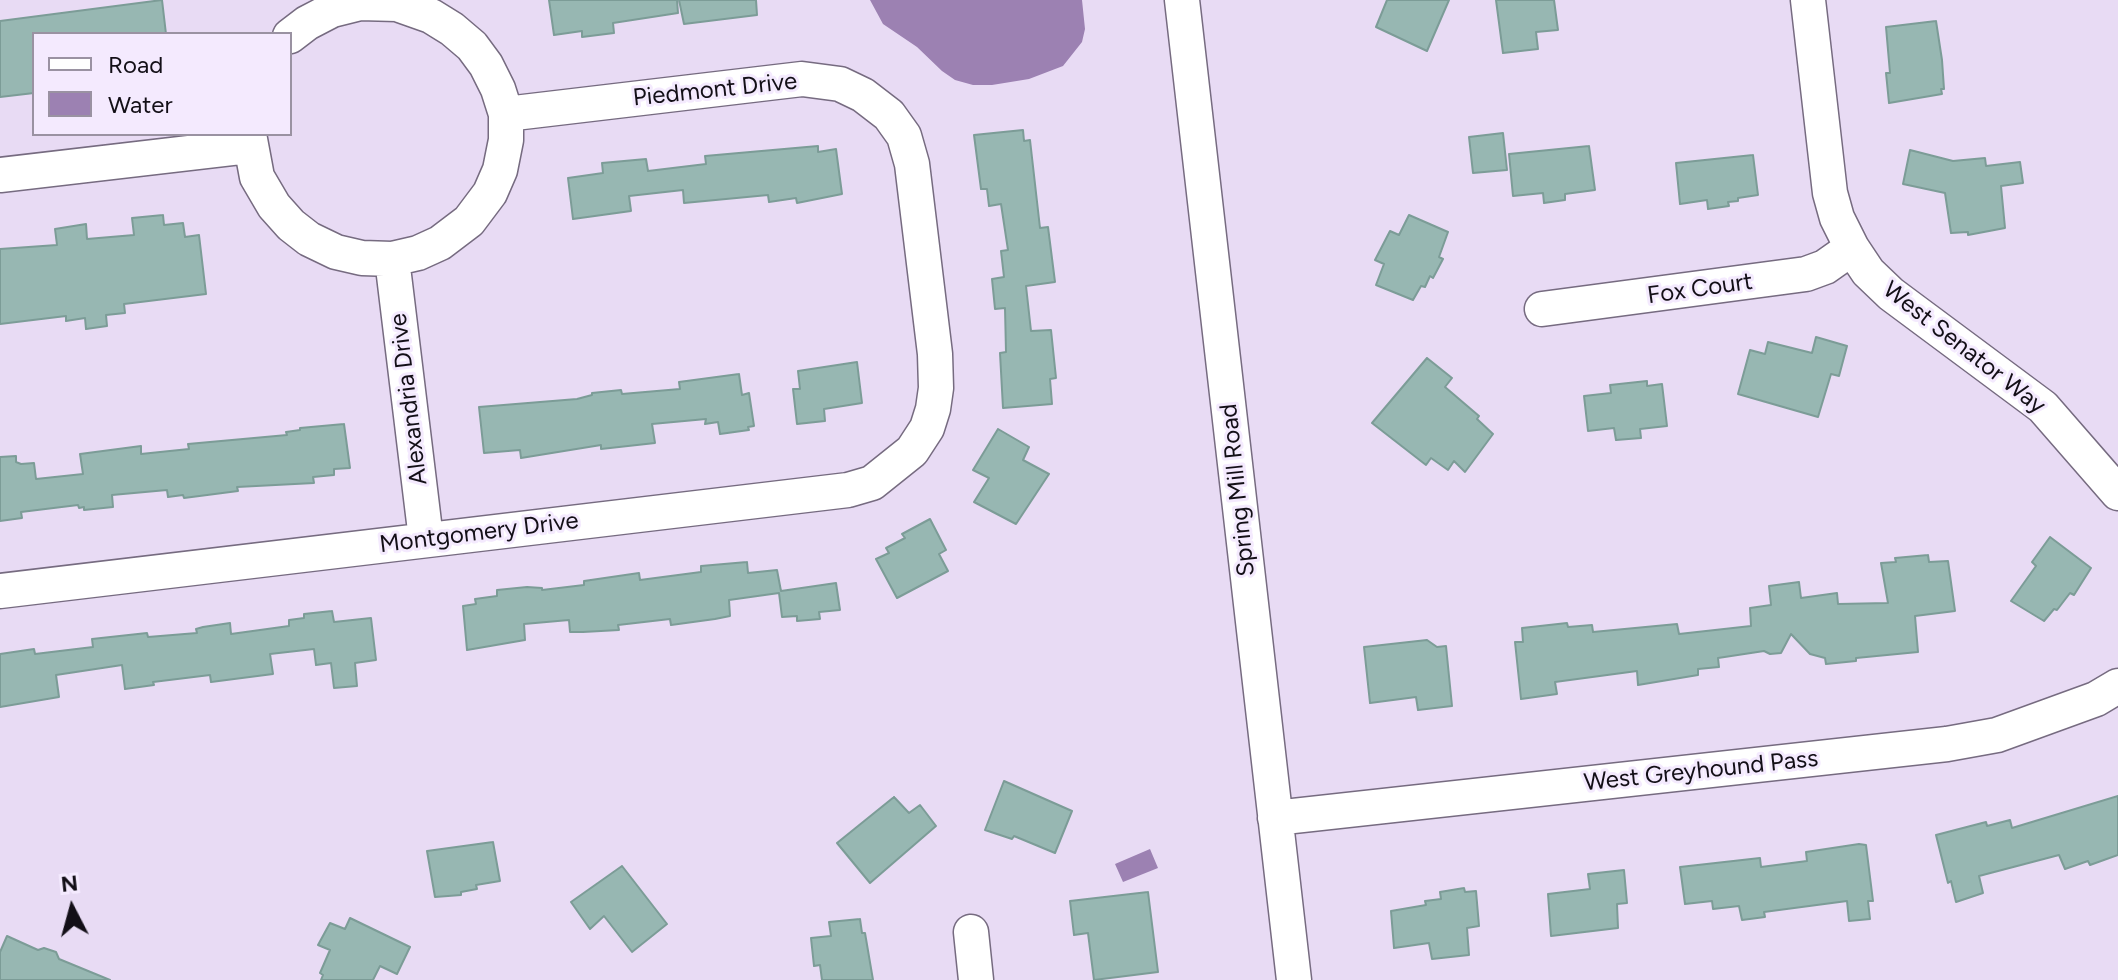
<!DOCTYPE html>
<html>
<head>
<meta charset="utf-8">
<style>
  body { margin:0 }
  #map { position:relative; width:2118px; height:980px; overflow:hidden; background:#e8dbf4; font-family:Figtree,sans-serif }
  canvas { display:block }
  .legend { position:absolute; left:32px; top:32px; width:260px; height:104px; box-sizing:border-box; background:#f4eafe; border:2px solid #9a92a2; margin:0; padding:10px 14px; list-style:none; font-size:24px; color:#130f17 }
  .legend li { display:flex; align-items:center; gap:16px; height:40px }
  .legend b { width:40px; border:2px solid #9a92a2 }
  .north { position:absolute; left:32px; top:868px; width:80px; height:80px; -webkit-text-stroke:6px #f4eafe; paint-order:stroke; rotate:354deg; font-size:22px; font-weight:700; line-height:32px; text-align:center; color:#130f17 }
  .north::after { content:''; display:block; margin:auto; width:28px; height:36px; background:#130f17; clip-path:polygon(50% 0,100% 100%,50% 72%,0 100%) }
</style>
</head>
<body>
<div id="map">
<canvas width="2118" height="980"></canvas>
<ul class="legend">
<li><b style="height:10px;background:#fff"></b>Road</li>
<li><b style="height:22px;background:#9c81b2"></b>Water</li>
</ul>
<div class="north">N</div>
</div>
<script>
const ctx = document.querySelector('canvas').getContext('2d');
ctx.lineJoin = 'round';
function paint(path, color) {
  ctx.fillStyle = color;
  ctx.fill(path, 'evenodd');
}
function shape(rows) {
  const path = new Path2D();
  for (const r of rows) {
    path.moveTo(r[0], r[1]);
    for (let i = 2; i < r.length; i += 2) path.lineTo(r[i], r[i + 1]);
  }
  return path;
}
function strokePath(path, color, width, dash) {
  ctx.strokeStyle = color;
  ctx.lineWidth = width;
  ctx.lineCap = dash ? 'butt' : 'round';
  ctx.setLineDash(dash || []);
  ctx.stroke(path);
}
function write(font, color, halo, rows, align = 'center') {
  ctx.font = font + ' Figtree,sans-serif';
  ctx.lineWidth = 6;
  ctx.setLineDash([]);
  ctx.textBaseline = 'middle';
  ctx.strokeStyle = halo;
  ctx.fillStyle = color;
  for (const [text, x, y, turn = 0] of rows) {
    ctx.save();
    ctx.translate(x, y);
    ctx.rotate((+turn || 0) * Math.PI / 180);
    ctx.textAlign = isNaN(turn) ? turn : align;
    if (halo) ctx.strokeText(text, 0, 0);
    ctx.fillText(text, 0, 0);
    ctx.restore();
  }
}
paint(shape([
  [870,0,1082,0,1085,29,1082,42,1063,66,1029,79,992,85,973,85,955,80,942,71,917,47,883,24],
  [1150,849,1158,868,1123,882,1115,864]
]), '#9c81b2');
const building = shape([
  [162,0,166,34,34,34,34,93,0,97,0,21,162,0],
  [549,0,677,0,678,13,613,23,614,33,582,37,582,31,554,35,549,0],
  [679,0,756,0,757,15,684,24,679,0],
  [1387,0,1449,0,1427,51,1376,27,1387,0],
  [1496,0,1554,0,1558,30,1536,32,1538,49,1503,53,1496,0],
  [1936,21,1942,60,1944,89,1941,89,1942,94,1889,103,1886,73,1890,73,1886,27,1936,21],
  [1023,130,1024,141,1030,140,1040,228,1048,227,1055,282,1026,286,1031,331,1051,330,1056,378,1050,379,1052,404,1003,408,1000,353,1006,352,1005,308,995,309,992,279,1004,277,1001,251,1008,250,1001,204,989,206,987,189,981,189,974,135,1023,130],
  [1503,133,1507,170,1473,173,1469,137,1503,133],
  [818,146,818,152,836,149,842,194,797,203,796,198,769,202,768,195,684,203,683,190,629,196,631,211,573,219,568,178,603,173,602,163,646,159,648,171,706,164,705,156,818,146],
  [1589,146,1595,190,1565,194,1565,200,1544,203,1543,193,1513,196,1509,154,1589,146],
  [1910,150,1953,161,1985,158,1986,166,2020,162,2023,183,2001,186,2005,228,1968,235,1968,232,1951,233,1945,193,1903,184,1910,150],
  [1753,155,1758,195,1738,198,1738,201,1728,202,1729,206,1708,209,1707,200,1680,204,1676,163,1753,155],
  [163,215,164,225,183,223,185,237,199,235,206,294,124,304,125,313,106,315,107,326,86,329,85,318,66,321,66,316,0,324,0,249,57,245,55,229,86,224,87,239,134,235,132,218,163,215],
  [1409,215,1448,232,1439,257,1443,259,1433,278,1430,276,1425,287,1421,286,1413,300,1376,285,1384,264,1375,260,1390,231,1399,235,1409,215],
  [1816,337,1847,346,1839,376,1831,374,1818,417,1738,394,1750,350,1765,354,1768,342,1812,353,1816,337],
  [1427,358,1452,378,1445,387,1479,416,1477,419,1493,434,1465,472,1454,461,1448,470,1431,458,1426,465,1372,423,1427,358],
  [857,362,862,403,824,409,825,421,797,424,793,389,800,389,798,371,857,362],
  [739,374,742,395,749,393,754,426,748,427,749,430,720,434,718,422,705,424,706,419,652,424,655,443,601,449,601,445,521,458,520,450,484,453,479,407,577,399,592,395,592,393,621,390,622,394,680,389,679,382,739,374],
  [1647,381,1647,386,1662,384,1667,426,1640,429,1641,438,1616,440,1614,428,1588,431,1584,396,1611,393,1610,385,1647,381],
  [344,424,350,468,334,469,334,475,313,477,314,483,237,487,238,491,184,498,183,495,168,497,167,490,112,495,113,507,84,510,84,507,79,508,78,505,21,512,22,518,0,521,0,457,16,456,16,462,21,464,34,463,36,479,83,474,80,454,141,446,141,454,189,449,188,444,287,435,286,432,300,430,300,428,344,424],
  [998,429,1029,447,1023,460,1049,474,1016,524,974,502,989,478,973,470,998,429],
  [930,519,946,550,939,554,948,571,897,598,876,559,889,553,886,548,905,538,902,534,930,519],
  [2050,537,2091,568,2074,595,2070,593,2057,610,2054,609,2044,621,2011,601,2036,566,2032,562,2050,537],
  [1928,555,1929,562,1948,561,1955,611,1915,616,1918,652,1856,658,1856,661,1826,664,1825,658,1810,654,1791,634,1781,653,1770,654,1764,651,1718,658,1719,667,1698,669,1698,675,1638,685,1637,671,1555,682,1557,694,1521,699,1515,642,1523,642,1522,628,1567,623,1568,627,1592,625,1593,632,1677,624,1679,634,1751,626,1750,608,1771,605,1769,586,1799,582,1801,598,1837,593,1838,604,1888,603,1881,563,1896,562,1895,558,1928,555],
  [747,562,748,573,777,570,781,591,836,583,840,610,819,612,820,619,797,621,797,616,782,617,779,593,729,600,730,616,715,619,671,625,670,619,618,625,619,630,583,632,570,632,569,620,524,624,525,640,467,650,463,606,476,604,475,599,497,596,497,590,527,587,542,588,542,590,584,585,584,581,639,573,640,580,701,572,701,566,747,562],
  [332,611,334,622,371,618,376,660,355,663,357,686,334,688,331,663,316,665,314,649,270,654,273,674,211,682,210,675,153,682,154,685,125,689,122,665,56,675,59,697,0,707,0,654,34,649,35,654,93,647,92,639,147,633,148,637,197,633,196,629,203,627,230,623,231,634,289,626,289,620,304,618,304,614,332,611],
  [1427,640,1437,647,1446,646,1452,706,1418,710,1416,697,1370,703,1364,647,1427,640],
  [1004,781,1072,811,1055,853,1014,836,1012,839,985,830,1004,781],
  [2118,796,2118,855,2090,865,2088,861,2065,869,2059,855,1979,876,1983,893,1956,902,1951,881,1948,883,1936,835,1986,822,1987,826,2010,820,2012,828,2118,796],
  [894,797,909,813,920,805,936,826,870,883,837,843,894,797],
  [493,842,500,881,476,885,477,889,461,892,461,895,435,897,427,851,493,842],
  [1859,844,1866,845,1873,901,1868,901,1870,919,1849,921,1847,901,1764,912,1765,917,1742,920,1739,906,1713,909,1712,901,1685,904,1680,867,1760,858,1761,867,1807,861,1806,852,1859,844],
  [622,866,667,924,632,952,604,916,590,929,571,902,622,866],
  [1624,870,1627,903,1617,904,1618,928,1551,936,1548,894,1590,889,1588,874,1624,870],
  [1464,888,1465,892,1476,891,1479,926,1467,928,1469,955,1432,959,1429,943,1394,948,1391,911,1426,905,1425,901,1441,899,1440,892,1464,888],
  [1148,892,1158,972,1094,980,1088,933,1074,935,1070,901,1148,892],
  [350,918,410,947,397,974,380,966,373,980,321,980,323,975,320,973,330,950,318,945,330,923,345,929,350,918],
  [860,919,862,933,865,933,873,980,822,980,820,965,814,966,811,938,831,936,829,922,860,919],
  [7,936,38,950,44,948,56,952,59,959,110,980,0,980,0,952,7,936]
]);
paint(building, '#97b7b2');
strokePath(building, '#7c9c97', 2);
const minor = shape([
  [1182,0,1294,980],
  [1808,0,1830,193,1837,218,1852,248,1868,272,1891,294,2043,407,2118,493],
  [249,134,257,177,274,206,291,225,309,239,336,252,362,258,392,259,418,253,440,243,469,221,490,193,500,170,506,140,506,114,498,89,486,65,472,46,452,29,431,16,397,4,360,3,332,10,307,23,290,36],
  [0,175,249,146],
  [392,259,426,539],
  [1542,309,1806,274,1825,267,1852,248],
  [0,591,848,490,872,483,912,451,927,428,933,409,936,388,935,354,912,164,904,136,889,115,863,95,840,84,802,79,506,114],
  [1275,818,1947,744,1997,735,2096,699,2118,686],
  [971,932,976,980]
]);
strokePath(minor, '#766b80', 37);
strokePath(minor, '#fff', 34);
write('24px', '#130f17', '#f4eafe', [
  ["Piedmont Drive",715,90,-6],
  ["Fox Court",1700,289,-8],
  ["West Senator Way",1964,348,38],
  ["Alexandria Drive",409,399,-97],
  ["Spring Mill Road",1238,490,-96],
  ["Montgomery Drive",479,533,-7],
  ["West Greyhound Pass",1701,771,-6]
]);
</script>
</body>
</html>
